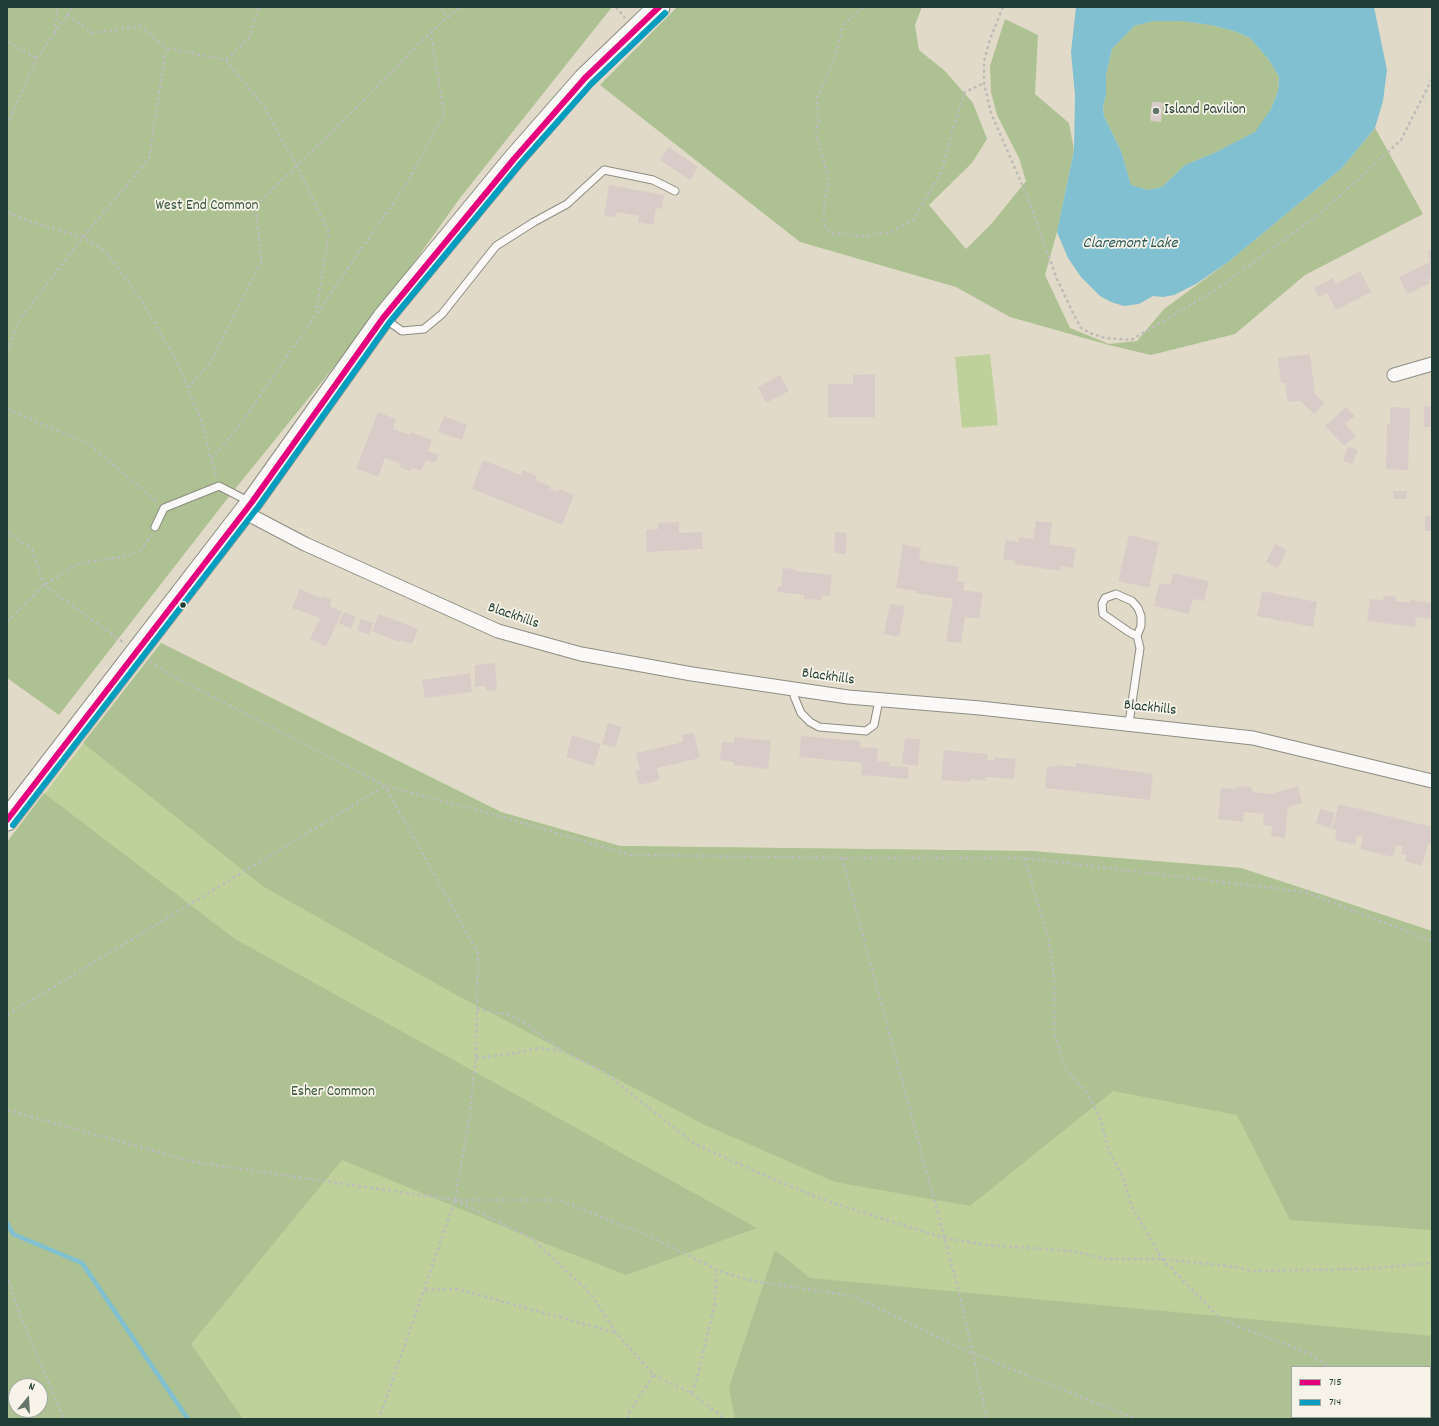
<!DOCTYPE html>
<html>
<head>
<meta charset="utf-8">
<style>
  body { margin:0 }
  #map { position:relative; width:1439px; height:1426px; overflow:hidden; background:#e2dac8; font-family:Dekko,sans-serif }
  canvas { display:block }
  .frame { position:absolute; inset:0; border:8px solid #1f3d34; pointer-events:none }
  .legend { position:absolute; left:1291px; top:1366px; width:140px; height:52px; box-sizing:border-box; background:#f7f3e8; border:1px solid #a1aaa0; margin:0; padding:5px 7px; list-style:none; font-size:12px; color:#1f3d34 }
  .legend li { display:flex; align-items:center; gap:8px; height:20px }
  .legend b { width:20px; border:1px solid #a1aaa0 }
  .north { position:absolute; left:8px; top:1378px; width:40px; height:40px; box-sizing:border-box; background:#f7f3e8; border:1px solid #a1aaa0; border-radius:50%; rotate:18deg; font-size:11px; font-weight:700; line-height:16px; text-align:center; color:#1f3d34 }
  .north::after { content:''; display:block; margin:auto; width:14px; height:18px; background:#637468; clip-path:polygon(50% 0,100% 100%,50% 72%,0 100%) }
</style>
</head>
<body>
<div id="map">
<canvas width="1439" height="1426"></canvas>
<div class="frame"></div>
<ul class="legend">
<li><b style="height:5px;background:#e5007d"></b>715</li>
<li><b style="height:5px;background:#039ebf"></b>714</li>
</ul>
<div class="north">N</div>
</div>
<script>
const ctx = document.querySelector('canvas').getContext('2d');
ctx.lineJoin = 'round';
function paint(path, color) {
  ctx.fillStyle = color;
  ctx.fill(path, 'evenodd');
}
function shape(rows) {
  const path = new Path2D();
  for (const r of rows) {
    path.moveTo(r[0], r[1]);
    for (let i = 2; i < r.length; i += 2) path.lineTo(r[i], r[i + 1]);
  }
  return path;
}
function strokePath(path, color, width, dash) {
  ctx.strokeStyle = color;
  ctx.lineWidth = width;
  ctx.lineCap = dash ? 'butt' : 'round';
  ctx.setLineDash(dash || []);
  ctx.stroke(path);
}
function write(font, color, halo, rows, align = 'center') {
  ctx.font = font + ' Dekko,sans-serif';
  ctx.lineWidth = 3.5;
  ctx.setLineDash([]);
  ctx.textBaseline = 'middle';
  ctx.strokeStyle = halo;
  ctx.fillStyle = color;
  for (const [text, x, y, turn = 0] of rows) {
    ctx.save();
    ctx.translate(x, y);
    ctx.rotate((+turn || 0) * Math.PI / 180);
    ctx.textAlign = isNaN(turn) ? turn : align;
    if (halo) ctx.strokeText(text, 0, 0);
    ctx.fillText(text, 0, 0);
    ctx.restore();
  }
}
paint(shape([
  [990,354,998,425,962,428,955,357],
  [161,643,501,812,620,846,1031,851,1241,868,1432,931,1432,1419,7,1419,7,842],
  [1292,1367,1430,1367,1430,1417,1292,1417],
  [16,1386,40,1386,40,1410,16,1410]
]), '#bfd19a');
paint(shape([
  [7,7,612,7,460,198,380,310,231,494,59,715,7,678],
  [677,7,922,7,915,25,919,50,945,71,973,103,987,139,972,163,929,205,966,249,992,223,1026,181,1019,158,997,115,991,92,990,66,1005,19,1038,35,1035,94,1069,123,1074,150,1057,232,1045,275,1070,328,1109,344,1137,341,1164,309,1228,262,1342,168,1375,128,1423,214,1305,275,1235,334,1151,355,1109,345,1010,317,956,287,800,242,600,85],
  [1153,21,1181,21,1211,25,1234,31,1250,38,1269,60,1279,77,1278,91,1271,109,1256,132,1214,153,1185,165,1162,187,1148,190,1131,186,1121,151,1104,116,1103,106,1106,95,1106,75,1112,49,1134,26],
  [161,643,501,812,620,846,1031,851,1241,868,1432,931,1432,1230,1290,1220,1237,1115,1113,1091,970,1206,835,1182,703,1124,451,992,264,887,83,743],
  [44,793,235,939,757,1228,626,1275,531,1238,342,1160,191,1344,243,1419,7,1419,7,842],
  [16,1386,40,1386,40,1410,16,1410],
  [775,1250,810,1278,1432,1336,1432,1419,735,1419,729,1387],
  [1292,1367,1430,1367,1430,1417,1292,1417]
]), '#adc192');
paint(shape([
  [1076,7,1374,7,1387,70,1383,101,1375,128,1342,168,1228,262,1196,284,1174,295,1163,297,1153,296,1139,304,1124,306,1111,302,1100,296,1081,277,1068,258,1057,232,1074,150,1075,95,1071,52],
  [1153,21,1181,21,1211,25,1234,31,1250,38,1269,60,1279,77,1278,91,1271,109,1255,132,1214,153,1185,165,1162,187,1148,190,1131,185,1121,151,1104,116,1103,106,1106,95,1106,75,1112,49,1134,26]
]), '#80c0d1');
strokePath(shape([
  [7,1223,13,1234,82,1263,188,1419]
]), '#80c0d1', 4.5);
paint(shape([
  [1152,102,1161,102,1163,105,1161,122,1151,121,1150,118],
  [669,147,698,167,690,180,660,160],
  [609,185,664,195,662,209,656,208,653,225,638,222,639,216,616,212,615,218,604,215],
  [1432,249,1432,279,1428,279,1430,283,1407,294,1399,277,1430,262,1428,250],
  [1360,271,1371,292,1336,310,1327,293,1319,297,1314,288,1333,278,1336,284],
  [1310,354,1315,394,1325,403,1314,414,1300,401,1288,402,1285,383,1281,383,1278,358],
  [875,374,875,417,828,417,828,384,853,384,853,375],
  [780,375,789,391,766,403,758,387],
  [1424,406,1432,406,1432,427,1424,427],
  [1346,407,1355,416,1345,424,1356,436,1344,446,1325,426],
  [1390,407,1410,408,1408,470,1386,469,1387,424,1390,424],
  [378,412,396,419,393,429,410,435,411,432,432,440,428,451,439,455,435,463,426,460,421,471,412,468,410,471,400,467,401,464,385,458,378,477,356,468],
  [444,416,467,425,462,440,438,432],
  [1348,446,1358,450,1352,464,1343,461],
  [483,460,521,475,523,470,537,476,535,480,551,486,550,489,558,492,559,489,574,495,562,525,472,489],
  [1393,491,1407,491,1407,499,1393,499],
  [1425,516,1432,516,1432,531,1425,531],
  [1036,521,1052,523,1049,544,1076,548,1073,568,1061,566,1060,571,1014,564,1015,561,1003,559,1006,540,1018,542,1019,537,1033,539],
  [679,522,679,533,702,532,703,549,647,552,646,530,658,529,658,523],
  [835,532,847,533,846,554,834,553],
  [1129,535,1159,542,1149,588,1118,581],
  [903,544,921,548,919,560,959,567,957,581,965,582,963,590,983,593,979,619,965,617,961,643,946,641,953,599,916,593,916,591,896,588],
  [1275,544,1287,550,1278,568,1266,562],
  [783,568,795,569,795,571,832,575,830,596,822,595,821,600,804,599,804,595,777,592,778,586,781,587],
  [1173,573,1209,581,1204,601,1193,599,1189,614,1154,606,1159,583,1170,585],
  [300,589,322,599,323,596,332,600,329,606,342,612,326,647,310,639,320,618,292,608],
  [1262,591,1317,602,1313,627,1257,616],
  [1384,595,1396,597,1395,601,1410,603,1410,600,1432,603,1432,619,1416,617,1415,627,1367,621,1370,599,1383,600],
  [890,604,905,606,899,637,884,634],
  [344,612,356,617,351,629,339,623],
  [379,614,418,629,412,644,400,640,399,642,372,631],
  [361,619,373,623,369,635,357,630],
  [495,663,497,690,486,691,485,686,475,687,475,665],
  [470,673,472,692,425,698,422,680],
  [608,723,622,727,615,748,602,744],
  [694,733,700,758,657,768,660,780,639,785,635,771,640,769,636,753,683,742,682,735],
  [572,735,601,744,594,766,566,757],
  [801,736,861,741,860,747,878,748,877,761,890,762,889,766,909,767,908,779,861,775,862,763,799,757],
  [735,737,771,741,768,769,734,765,734,762,720,760,722,742,734,743],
  [905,738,920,739,918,766,902,764],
  [944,750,988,754,987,760,995,760,995,757,1016,759,1014,779,986,777,986,781,971,779,970,782,941,780],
  [1076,763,1153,774,1150,800,1045,788,1047,766,1055,767,1056,765,1076,767],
  [1237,786,1251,787,1253,792,1270,794,1298,786,1302,803,1288,807,1285,838,1271,836,1272,826,1263,825,1264,814,1244,812,1243,822,1218,819,1221,788,1236,789],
  [1339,804,1432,827,1432,845,1428,844,1422,866,1405,861,1407,855,1401,854,1403,846,1396,845,1393,857,1360,849,1363,837,1357,836,1355,845,1335,840,1337,830,1332,829],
  [1320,809,1335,813,1331,828,1316,824]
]), '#d9ccc8');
const lane = shape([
  [385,319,402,331,424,329,442,314,496,246,534,222,567,204,604,170,653,180,675,191],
  [155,527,164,508,219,486,250,502],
  [795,689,794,696,801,713,810,722,819,727,866,731,874,725,879,700],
  [1129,723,1140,648,1137,636,1129,632,1103,614,1102,604,1105,598,1116,594,1132,601,1138,608,1141,616,1141,626,1137,636]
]);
const street = shape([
  [1394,375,1432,364],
  [244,512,305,544,498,631,581,654,692,674,848,697,980,708,1253,738,1432,781]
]);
const primary = shape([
  [7,820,252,502,383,318,514,159,585,78,659,7]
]);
strokePath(lane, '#8c8d82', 9);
strokePath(street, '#8c8d82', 15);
strokePath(primary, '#8c8d82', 23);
strokePath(shape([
  [441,7,447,18],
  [616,7,625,18],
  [863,7,843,25,836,55,817,98,819,122,816,132,829,181,824,204,824,225,830,233,865,236,892,232,914,219,942,171,952,132,965,92,984,83],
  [1003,7,990,39,984,61,984,83,991,113,1027,196,1057,279,1074,315,1081,328,1090,333,1105,338,1131,340,1214,291,1322,212,1401,140,1432,79],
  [67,15,93,33,141,26,166,48],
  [54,33,58,7],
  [7,42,37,58],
  [226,60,264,107,297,166,329,232,316,312],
  [7,125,37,58,73,7],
  [7,212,34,223,83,237,105,251,140,298,176,360,201,419,211,458],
  [7,351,20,319,83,237,149,159,166,48,226,60,249,38,259,7],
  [188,388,212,360,262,261,255,206,323,141,430,33],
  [7,409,89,444,156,501],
  [216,476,211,459,237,429,407,183,444,114,431,32,460,7],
  [7,532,32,549,44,585,123,642],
  [7,622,44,585,77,564,127,556,140,551,152,535],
  [150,661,167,673,385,786,478,953,476,1058,469,1120,455,1200,379,1419],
  [842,858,960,1296,987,1419],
  [1024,858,1048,936,1054,976,1054,1031,1065,1068,1088,1094,1100,1118,1109,1151,1124,1179,1131,1205,1162,1259,1222,1320,1311,1354,1328,1367],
  [477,1009,511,1015,529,1026,561,1050],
  [7,1015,385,786,489,813,630,855,842,858,1024,858,1305,892,1432,941],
  [476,1058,516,1053,538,1048,562,1051,604,1072,693,1143,761,1174,827,1201,944,1238,986,1245,1074,1251,1105,1259,1162,1259,1237,1267,1252,1271,1360,1269,1432,1263],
  [7,1110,194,1162,455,1200,559,1200,649,1236,717,1270,748,1280,852,1296,972,1353,1136,1419],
  [455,1200,531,1238,590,1293,617,1334,654,1375,691,1393,725,1419],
  [7,1275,20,1315,64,1419],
  [425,1290,457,1289,617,1333],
  [691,1393,696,1382,714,1308,717,1270],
  [1390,1417,1391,1419],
  [628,1419,629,1412,654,1375]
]), '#bcbdb9', 2.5, [3, 3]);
strokePath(lane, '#fbf9f7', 7);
strokePath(street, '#fbf9f7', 13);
strokePath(primary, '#fbf9f7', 21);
strokePath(shape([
  [7,820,252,502,383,318,514,159,585,78,659,7]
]), '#e5007d', 6);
strokePath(shape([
  [13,825,258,507,389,323,520,164,591,84,665,13]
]), '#039ebf', 6);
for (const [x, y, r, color] of [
  [1156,111,4,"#637468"],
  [183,605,3.5,"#1f3d34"]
]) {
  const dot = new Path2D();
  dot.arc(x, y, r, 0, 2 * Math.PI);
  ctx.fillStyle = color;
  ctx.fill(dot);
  strokePath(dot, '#f7f3e8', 1.5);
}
write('15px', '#1f3d34', '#f7f3e8', [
  ["Island Pavilion",1164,111]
], 'left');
write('15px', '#395941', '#f7f3e8', [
  ["West End Common",207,207],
  ["Esher Common",333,1093]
]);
write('15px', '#1f3d34', '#f7f3e8', [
  ["Blackhills",513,617,19],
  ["Blackhills",828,678,8],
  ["Blackhills",1150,709,6]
]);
write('italic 16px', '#2d5b5c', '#f7f3e8', [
  ["Claremont Lake",1130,245]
]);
</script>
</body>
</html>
